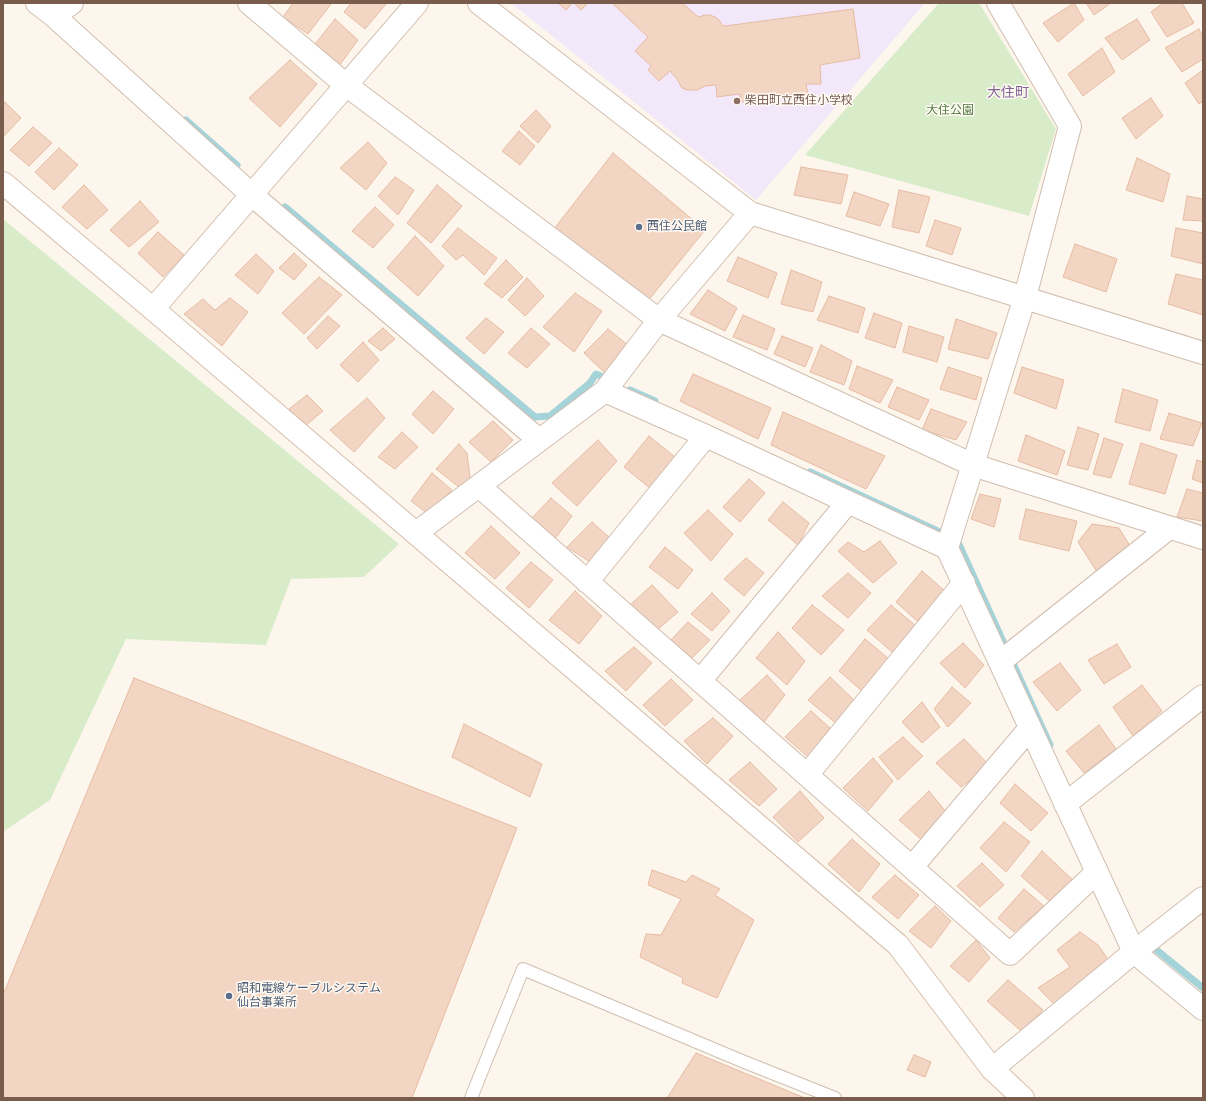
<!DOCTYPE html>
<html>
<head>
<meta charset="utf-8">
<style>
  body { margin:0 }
  #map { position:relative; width:1206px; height:1101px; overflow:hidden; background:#fdf6ec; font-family:"Roboto Condensed",sans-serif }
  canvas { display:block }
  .frame { position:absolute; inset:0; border:4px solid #7a5c4d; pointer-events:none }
</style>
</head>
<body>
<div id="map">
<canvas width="1206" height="1101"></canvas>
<div class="frame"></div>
</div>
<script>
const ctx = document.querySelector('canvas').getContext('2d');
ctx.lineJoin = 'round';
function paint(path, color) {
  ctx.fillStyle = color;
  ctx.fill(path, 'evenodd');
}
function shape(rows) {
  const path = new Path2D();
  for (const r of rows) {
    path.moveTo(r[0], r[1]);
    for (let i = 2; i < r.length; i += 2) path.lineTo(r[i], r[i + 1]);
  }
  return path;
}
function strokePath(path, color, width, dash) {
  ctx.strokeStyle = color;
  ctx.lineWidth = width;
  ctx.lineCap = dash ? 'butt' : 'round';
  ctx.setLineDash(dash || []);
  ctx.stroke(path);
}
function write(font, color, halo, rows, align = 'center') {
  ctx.font = font + ' "Roboto Condensed","Noto Sans JP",sans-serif';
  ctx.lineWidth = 3;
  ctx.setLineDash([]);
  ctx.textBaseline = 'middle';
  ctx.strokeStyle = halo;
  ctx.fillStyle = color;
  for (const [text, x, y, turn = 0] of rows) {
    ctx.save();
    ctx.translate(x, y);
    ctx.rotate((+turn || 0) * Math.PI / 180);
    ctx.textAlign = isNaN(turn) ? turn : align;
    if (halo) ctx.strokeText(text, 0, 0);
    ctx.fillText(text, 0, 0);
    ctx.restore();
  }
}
paint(shape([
  [511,3,925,3,756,200]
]), '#f3e8fa');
paint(shape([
  [939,3,979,3,1056,129,1029,216,805,155],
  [3,219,399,544,364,577,291,579,266,645,126,639,50,800,3,832]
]), '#d8ecc9');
strokePath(shape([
  [186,120,237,165],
  [285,207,535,417,550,416,590,383,596,374,601,376],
  [630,390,655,401],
  [810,472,957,540,1050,745],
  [1148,943,1203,988]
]), '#a5d3da', 7);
const building = shape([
  [293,3,329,3,331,4,308,34,283,17,293,3],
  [351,3,387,3,365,29,344,12,351,3],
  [558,3,572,3,566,10,558,3],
  [574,3,588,3,581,10,574,3],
  [612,3,682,3,696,15,699,17,704,15,710,15,715,17,719,20,722,25,725,26,853,9,860,58,820,65,821,84,806,84,808,94,741,102,739,94,717,97,716,85,705,86,697,90,687,90,682,88,677,79,670,71,659,81,648,70,651,66,635,51,648,37,612,3],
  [1074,3,1084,20,1058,42,1043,23,1074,3],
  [1086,3,1111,3,1094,15,1086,3],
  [1163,3,1182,3,1194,23,1167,37,1151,12,1163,3],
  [335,19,358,40,339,66,315,44,335,19],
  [1137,19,1150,40,1122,60,1105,38,1137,19],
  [1199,29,1203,37,1203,59,1182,72,1165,48,1199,29],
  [1102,48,1115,72,1083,96,1068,74,1102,48],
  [290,60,317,84,280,127,249,98,290,60],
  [1203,70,1203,101,1199,104,1185,83,1203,70],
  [1151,98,1163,116,1136,139,1122,118,1151,98],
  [5,102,21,118,3,137,3,104,5,102],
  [536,110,551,126,538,143,520,126,536,110],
  [33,127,52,143,29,166,10,150,33,127],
  [519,131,535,146,520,165,502,151,519,131],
  [368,142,387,163,366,190,340,168,368,142],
  [59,148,78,165,54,190,35,172,59,148],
  [613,153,705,230,647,302,554,229,613,153],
  [1137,158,1170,174,1163,202,1126,190,1137,158],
  [801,167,848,175,841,204,794,195,801,167],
  [395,177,414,190,398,215,378,196,395,177],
  [84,185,108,210,87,229,62,207,84,185],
  [437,185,462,206,431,243,407,223,437,185],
  [899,190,930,197,919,233,892,227,899,190],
  [854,192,889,204,880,226,846,216,854,192],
  [1187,196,1203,199,1203,221,1183,220,1187,196],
  [140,201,159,222,129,247,110,230,140,201],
  [375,207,394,225,373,248,352,231,375,207],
  [935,220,961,228,952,255,926,246,935,220],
  [458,228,497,258,484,275,463,255,456,260,442,246,458,228],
  [1176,228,1203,233,1203,264,1171,256,1176,228],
  [158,232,184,255,163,277,138,253,158,232],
  [415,236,444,266,418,296,387,268,415,236],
  [1075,244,1117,259,1106,292,1063,277,1075,244],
  [294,253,307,265,294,280,279,268,294,253],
  [256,254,274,271,258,294,235,275,256,254],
  [738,257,777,273,768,298,727,281,738,257],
  [506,260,523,277,502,298,484,284,506,260],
  [791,270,822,282,813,312,781,304,791,270],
  [1176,274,1203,280,1203,315,1168,304,1176,274],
  [319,277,342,295,304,334,282,313,319,277],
  [527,278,544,296,525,316,508,300,527,278],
  [708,290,737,308,725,331,690,314,708,290],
  [575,293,602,311,574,352,543,327,575,293],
  [829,296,865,308,858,333,817,320,829,296],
  [230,298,248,312,222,346,184,314,203,299,215,310,230,298],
  [874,313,902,323,895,348,865,338,874,313],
  [743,315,775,329,767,350,733,337,743,315],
  [328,316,340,326,317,349,307,338,328,316],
  [486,318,504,332,484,354,466,338,486,318],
  [956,319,997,333,988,359,948,349,956,319],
  [909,326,944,337,937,362,903,352,909,326],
  [383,328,395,339,381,351,368,341,383,328],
  [531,328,550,344,527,368,508,353,531,328],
  [608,329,629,346,608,376,584,353,608,329],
  [782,336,813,348,805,367,774,354,782,336],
  [363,342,379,360,358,382,340,365,363,342],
  [821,345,852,361,844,385,810,372,821,345],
  [857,366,893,380,880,403,849,389,857,366],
  [948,367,982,378,976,400,940,389,948,367],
  [1022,367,1064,380,1056,409,1014,393,1022,367],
  [693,374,771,408,758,439,680,401,693,374],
  [897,387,929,400,919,420,888,407,897,387],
  [1123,389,1158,400,1150,431,1115,422,1123,389],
  [433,391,454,409,433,434,412,414,433,391],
  [307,395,323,411,305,426,289,409,307,395],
  [367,398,385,418,354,452,330,430,367,398],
  [931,409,967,422,956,440,922,430,931,409],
  [783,412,885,456,866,489,771,445,783,412],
  [1169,413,1202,423,1193,446,1160,439,1169,413],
  [493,421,513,440,491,462,469,442,493,421],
  [1078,427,1099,434,1088,470,1067,465,1078,427],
  [402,432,418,447,395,469,378,457,402,432],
  [1026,435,1065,451,1057,475,1018,461,1026,435],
  [649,436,675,457,651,489,624,467,649,436],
  [1104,438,1123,444,1111,478,1093,474,1104,438],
  [598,440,617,461,577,506,552,483,598,440],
  [1141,443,1177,455,1165,494,1129,484,1141,443],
  [459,444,467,453,470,478,460,488,436,469,459,444],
  [1197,460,1203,462,1203,483,1192,479,1197,460],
  [432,473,452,490,428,514,411,501,432,473],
  [749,479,765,493,740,522,723,507,749,479],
  [1187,489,1203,493,1203,521,1177,517,1187,489],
  [980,494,1001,499,994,527,971,519,980,494],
  [551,498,572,516,554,540,530,520,551,498],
  [783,502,809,523,798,545,768,520,783,502],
  [1026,509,1077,521,1069,551,1019,539,1026,509],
  [708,510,733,534,711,561,684,533,708,510],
  [592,522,610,538,590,562,567,547,592,522],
  [1092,524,1119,528,1130,546,1097,572,1078,542,1092,524],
  [491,526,520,553,495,579,465,553,491,526],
  [880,541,897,563,873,583,838,551,848,542,864,552,880,541],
  [665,547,693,570,678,589,649,567,665,547],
  [746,558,764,573,744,596,724,579,746,558],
  [531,562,553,580,529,608,506,588,531,562],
  [922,571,945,591,917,621,896,602,922,571],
  [848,573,871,593,848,618,822,596,848,573],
  [652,585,678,612,657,630,630,605,652,585],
  [575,591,602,616,579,644,549,620,575,591],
  [712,593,730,611,712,631,691,614,712,593],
  [812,605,844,630,821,655,792,628,812,605],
  [891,605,916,626,893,653,867,630,891,605],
  [688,622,710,640,690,660,670,641,688,622],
  [778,632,805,661,787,685,756,658,778,632],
  [865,639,889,659,862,691,839,671,865,639],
  [963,643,984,665,965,688,940,663,963,643],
  [1117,644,1131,667,1104,684,1088,660,1117,644],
  [634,647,652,663,626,691,605,671,634,647],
  [1060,663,1081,690,1057,711,1033,682,1060,663],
  [767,675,785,695,764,722,739,701,767,675],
  [830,677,856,702,837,724,808,700,830,677],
  [134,678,517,828,412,1098,3,1098,3,995,134,678],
  [671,679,693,700,665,726,643,705,671,679],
  [1142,685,1162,711,1133,736,1113,707,1142,685],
  [952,687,971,703,948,727,934,709,952,687],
  [922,702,940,727,922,743,902,722,922,702],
  [811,711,830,728,808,757,785,737,811,711],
  [713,718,733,736,707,764,684,741,713,718],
  [464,724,542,764,530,797,452,757,464,724],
  [1099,725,1116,749,1084,773,1066,751,1099,725],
  [903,737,923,756,898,780,879,757,903,737],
  [964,739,990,766,961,787,936,763,964,739],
  [873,758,893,781,868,811,843,788,873,758],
  [750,762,777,789,759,806,729,780,750,762],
  [1015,784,1048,813,1031,831,1000,803,1015,784],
  [800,791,824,818,798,842,773,817,800,791],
  [929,791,947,813,923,841,899,820,929,791],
  [1004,822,1030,842,1006,872,980,848,1004,822],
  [852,839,880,864,859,892,828,864,852,839],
  [1042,851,1074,881,1054,905,1021,876,1042,851],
  [982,863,1004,885,980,907,957,886,982,863],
  [652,870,686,882,692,875,720,889,715,895,754,920,717,998,682,983,683,978,640,957,646,934,661,935,681,899,648,885,652,870],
  [895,875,919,895,898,919,872,897,895,875],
  [1024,889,1044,906,1014,932,998,918,1024,889],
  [935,906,951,921,931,948,909,931,935,906],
  [1080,932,1098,945,1110,962,1055,1005,1038,988,1070,967,1057,950,1080,932],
  [976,940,990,958,969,982,950,966,976,940],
  [1008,980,1043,1010,1021,1031,987,1001,1008,980],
  [696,1053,805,1098,667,1098,696,1053],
  [914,1055,931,1062,925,1077,907,1070,914,1055]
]);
paint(building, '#f3d5c3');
strokePath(building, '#e6bba3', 1);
const lane = shape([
  [471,1098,523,969,742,1061,835,1098]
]);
const street = shape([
  [37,3,54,16,252,195,539,440],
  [249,3,346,85,659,320,973,465,1203,538],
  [479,3,750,213,1203,353],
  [54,16,72,3],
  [153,309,417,3],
  [605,391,706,436,947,548,1134,952,1203,1009],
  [479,486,1010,954,1097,872],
  [416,533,605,391,659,320,750,213],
  [947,548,1025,297,1070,126,998,3],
  [587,582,706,436],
  [1000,662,1169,528],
  [700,681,848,502],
  [807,775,964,583],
  [1065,804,1203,696],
  [912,867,1030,728],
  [992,1069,1134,952,1203,898]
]);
const secondary = shape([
  [3,183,153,309,898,945,992,1069,1023,1098]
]);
strokePath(lane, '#d1beb0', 14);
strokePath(street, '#d1beb0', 24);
strokePath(secondary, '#d6c0b0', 24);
strokePath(lane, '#fff', 12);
strokePath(street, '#fff', 22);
strokePath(secondary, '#fff', 22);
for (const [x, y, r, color] of [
  [737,101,4,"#8d6e63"],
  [639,227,4,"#5c6f8a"],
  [229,996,4,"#5c6f8a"]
]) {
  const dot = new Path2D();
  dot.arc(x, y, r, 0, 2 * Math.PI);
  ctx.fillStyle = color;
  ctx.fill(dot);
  strokePath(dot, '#fffaf3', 1.5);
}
write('12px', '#785e54', '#fffaf3', [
  ["柴田町立西住小学校",745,101]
], 'left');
write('12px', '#537a41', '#fffaf3', [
  ["大住公園",950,111]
]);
write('12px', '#4e5e75', '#fffaf3', [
  ["西住公民館",647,227],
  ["昭和電線ケーブルシステム",237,989],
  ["仙台事業所",237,1003]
], 'left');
write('14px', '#846695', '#fffaf3', [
  ["大住町",1008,93]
]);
</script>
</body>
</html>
